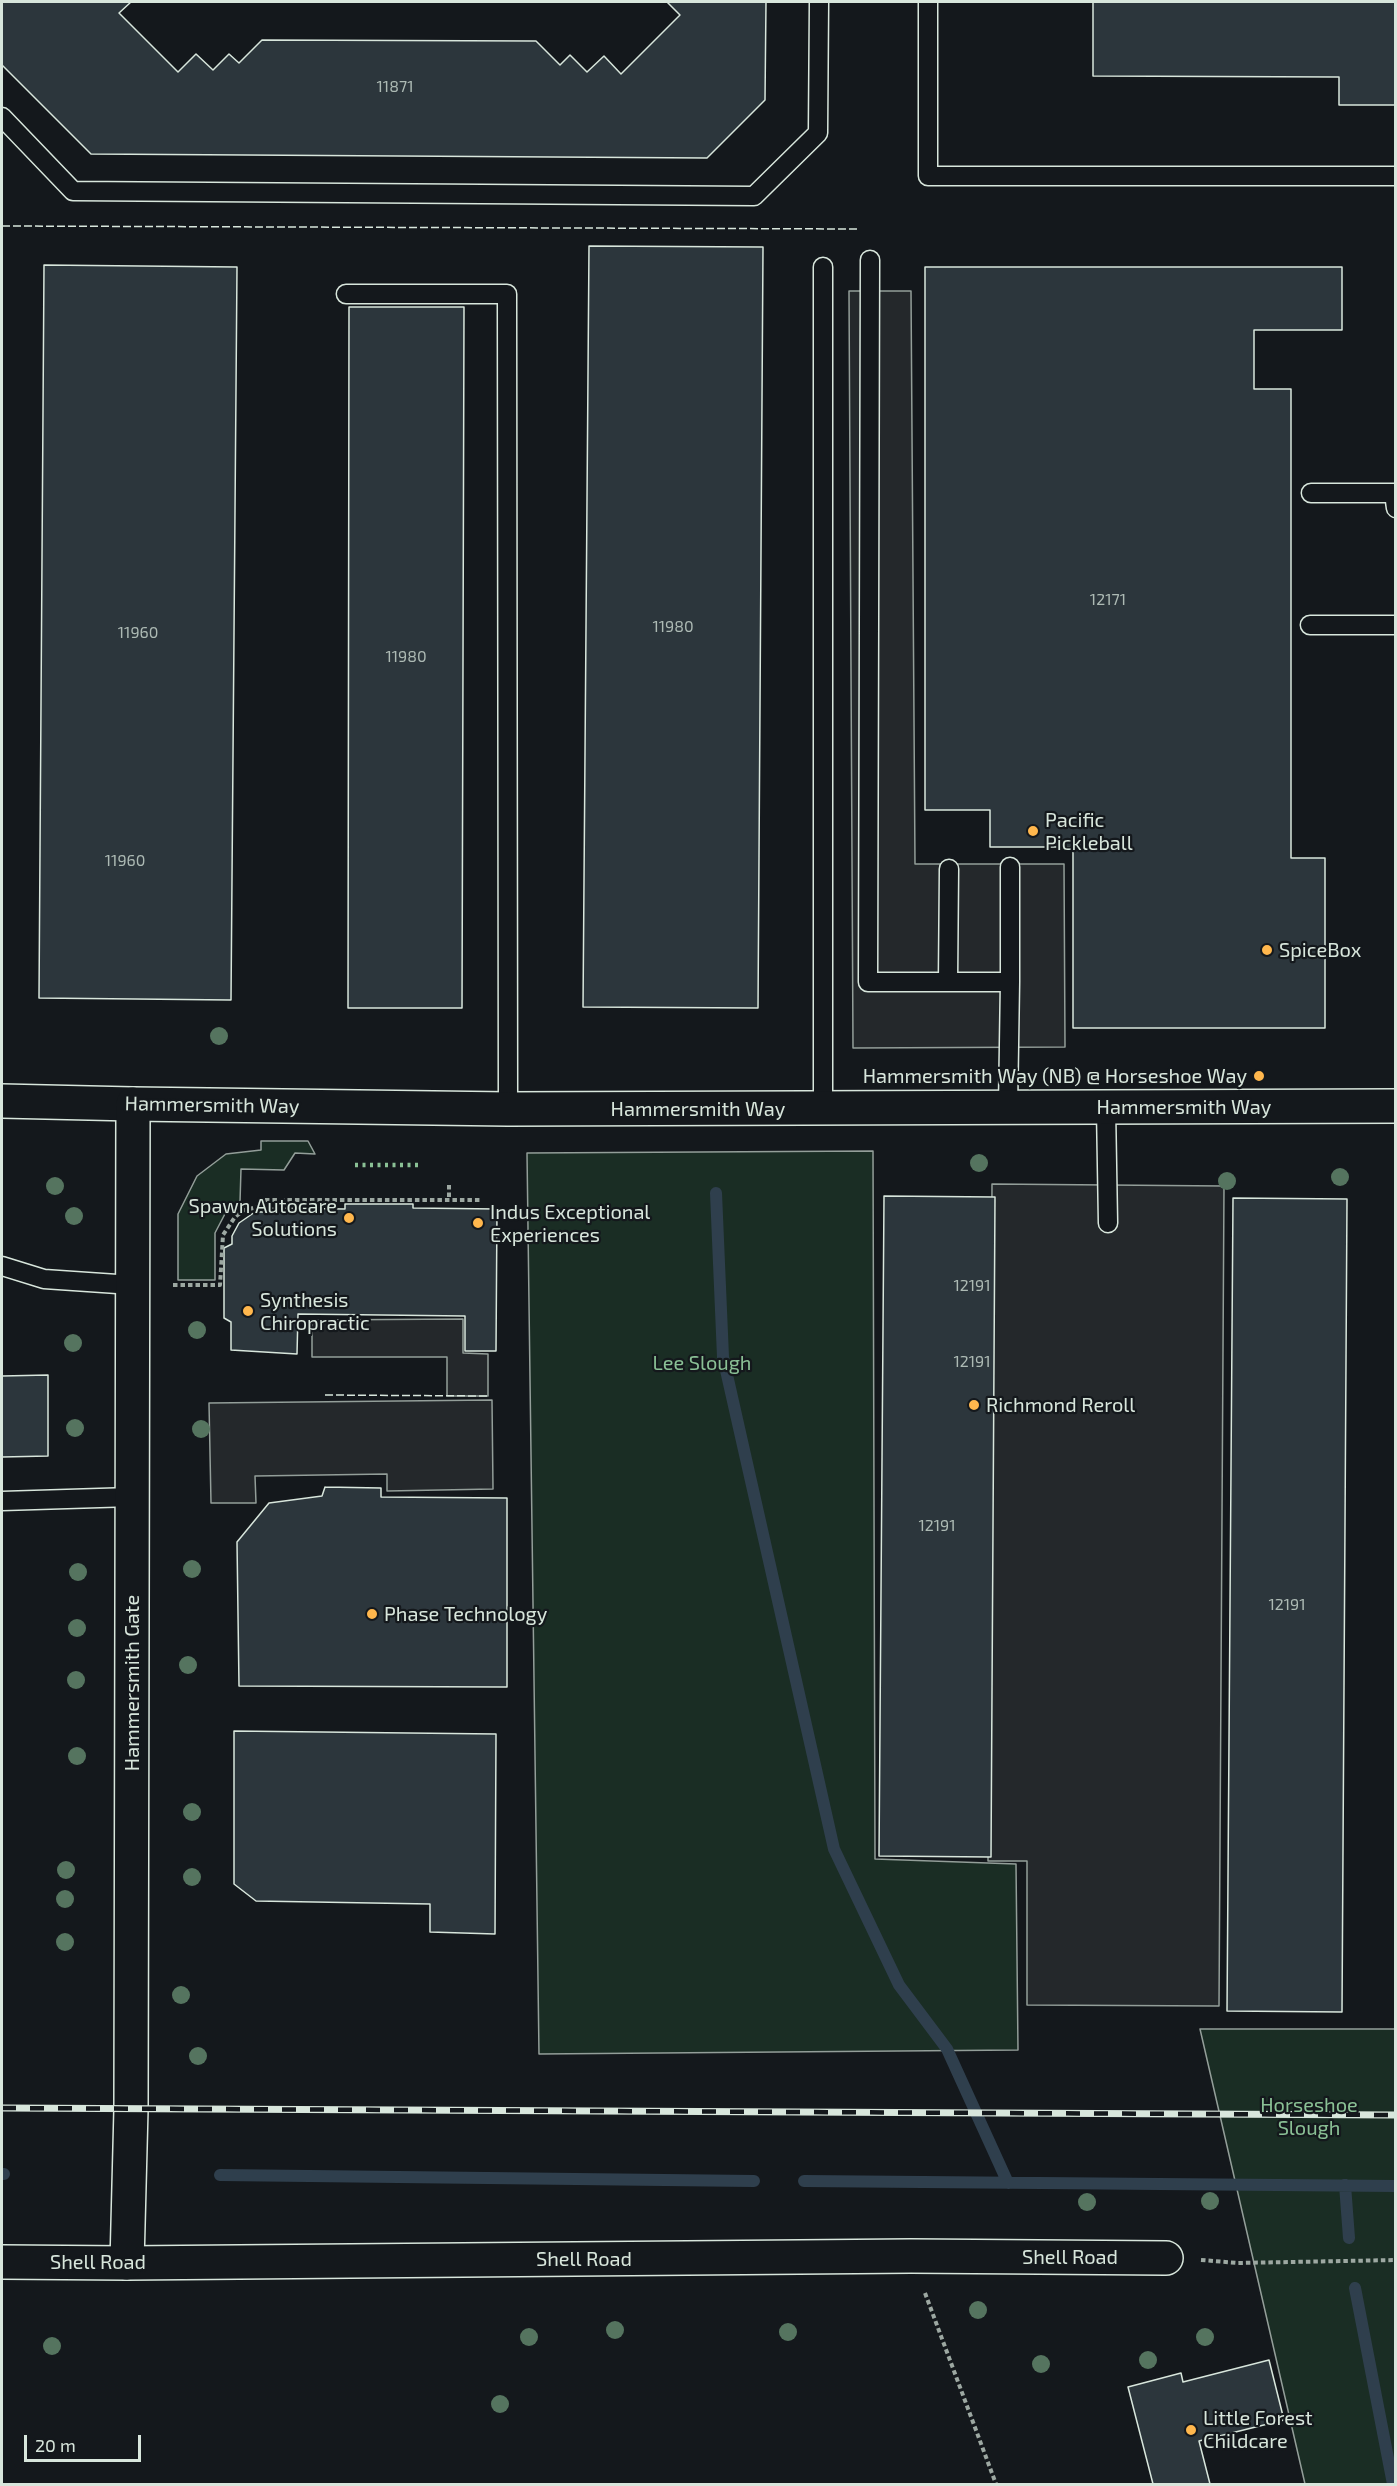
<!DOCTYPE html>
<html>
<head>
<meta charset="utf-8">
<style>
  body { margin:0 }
  #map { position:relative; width:1397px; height:2486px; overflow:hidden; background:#14181c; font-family:"Exo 2",sans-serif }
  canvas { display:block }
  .frame { position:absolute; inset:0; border:3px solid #d8e6dc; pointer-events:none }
  .scale { position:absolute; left:24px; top:2435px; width:117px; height:27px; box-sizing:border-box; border:3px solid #d8e6dc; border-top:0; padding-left:8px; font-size:18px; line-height:21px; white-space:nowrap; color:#d8e6dc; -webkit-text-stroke:4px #14181c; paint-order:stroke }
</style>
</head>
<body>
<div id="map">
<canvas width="1397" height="2486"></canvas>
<div class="frame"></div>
<div class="scale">20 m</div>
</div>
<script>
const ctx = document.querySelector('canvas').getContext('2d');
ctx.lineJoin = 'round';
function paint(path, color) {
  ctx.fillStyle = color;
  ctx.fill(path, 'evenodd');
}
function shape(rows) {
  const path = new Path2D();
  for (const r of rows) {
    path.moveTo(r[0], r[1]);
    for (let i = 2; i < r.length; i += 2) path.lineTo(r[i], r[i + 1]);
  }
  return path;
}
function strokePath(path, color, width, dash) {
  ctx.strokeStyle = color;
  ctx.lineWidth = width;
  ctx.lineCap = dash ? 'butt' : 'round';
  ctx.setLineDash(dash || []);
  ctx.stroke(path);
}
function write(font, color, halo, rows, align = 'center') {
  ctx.font = font + ' "Exo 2",sans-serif';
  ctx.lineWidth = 4.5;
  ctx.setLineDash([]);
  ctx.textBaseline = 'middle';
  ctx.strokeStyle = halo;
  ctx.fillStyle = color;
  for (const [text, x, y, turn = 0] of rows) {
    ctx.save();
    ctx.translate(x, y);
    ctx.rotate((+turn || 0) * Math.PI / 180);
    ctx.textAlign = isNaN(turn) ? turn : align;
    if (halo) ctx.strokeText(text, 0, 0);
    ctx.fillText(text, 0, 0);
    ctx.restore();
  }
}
const green = shape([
  [261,1141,308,1141,315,1154,295,1153,284,1170,241,1169,240,1202,227,1210,215,1233,215,1280,178,1280,178,1214,197,1176,226,1154,261,1150,261,1141],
  [873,1151,875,1859,1016,1864,1018,2050,539,2054,527,1153,873,1151],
  [1200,2029,1395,2029,1395,2484,1305,2484,1200,2029]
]);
paint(green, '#1a2d24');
strokePath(green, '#939e99', 1.5);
const parking = shape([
  [849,291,911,291,915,864,1064,864,1065,1047,853,1048,849,291],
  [992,1184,1224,1186,1219,2006,1027,2005,1027,1861,988,1861,992,1184],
  [463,1319,463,1353,488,1354,488,1396,447,1396,447,1357,312,1357,312,1320,463,1319],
  [492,1400,493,1489,387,1491,387,1474,255,1476,256,1503,211,1503,209,1403,492,1400]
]);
paint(parking, '#24282b');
strokePath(parking, '#939e99', 1.5);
strokePath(shape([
  [716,1193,723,1357,834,1849,899,1985,947,2049,1008,2183],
  [2,2174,4,2174],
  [220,2175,754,2181],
  [804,2181,1396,2186],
  [1345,2185,1349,2238],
  [1355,2288,1393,2484]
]), '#2f3f4d', 12);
const building = shape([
  [2,2,131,2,119,13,178,72,196,54,213,70,229,54,239,63,262,40,536,41,560,65,570,55,587,72,604,56,621,74,680,15,667,2,766,2,765,100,707,158,91,154,2,65,2,2],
  [1093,2,1396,2,1396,105,1339,105,1339,77,1093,76,1093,2],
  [589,246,763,247,758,1008,583,1007,589,246],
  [44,265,237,267,231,1000,39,998,44,265],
  [925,267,1342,267,1342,330,1254,330,1254,389,1291,389,1291,858,1325,858,1325,1028,1073,1028,1073,847,990,847,990,810,925,810,925,267],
  [349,307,464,307,462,1008,348,1008,349,307],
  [884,1196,995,1197,991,1857,879,1856,884,1196],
  [1233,1198,1347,1199,1342,2012,1227,2011,1233,1198],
  [345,1204,413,1204,413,1208,497,1209,496,1351,465,1351,465,1316,298,1314,297,1354,231,1350,231,1322,224,1318,224,1248,232,1244,232,1236,239,1223,255,1212,268,1212,268,1208,345,1209,345,1204],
  [48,1375,48,1456,2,1457,2,1376,48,1375],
  [325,1487,381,1488,381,1497,507,1498,507,1687,239,1686,237,1542,269,1503,322,1496,325,1487],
  [234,1731,496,1734,495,1934,430,1932,430,1904,256,1901,234,1884,234,1731],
  [1269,2360,1284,2420,1199,2441,1210,2484,1153,2484,1128,2387,1181,2373,1183,2382,1269,2360]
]);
paint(building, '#2c363c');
strokePath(building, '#d8e6dc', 1.5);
const lane = shape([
  [928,2,928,176,1396,176],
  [2,117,73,191,754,196,818,133,819,2],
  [870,260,868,982,1010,982,1008,1107],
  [346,294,507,294,508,1109],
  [1311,493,1394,493,1396,508],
  [1310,625,1396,625],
  [1010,867,1010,982],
  [948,982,949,869],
  [823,1108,823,267],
  [1106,1108,1108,1223],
  [2,1266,44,1279,132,1285],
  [2,1501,132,1497]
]);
const street = shape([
  [2,1101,133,1104],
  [127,2263,911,2256,1166,2258]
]);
const secondary = shape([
  [2,2262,127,2263,131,2109,133,1104,508,1109,1396,1106]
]);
strokePath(lane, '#d8e6dc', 21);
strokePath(street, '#d8e6dc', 36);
strokePath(secondary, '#d8e6dc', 36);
strokePath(shape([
  [449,1185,449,1200],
  [173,1285,220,1285,223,1235,235,1217,244,1210,262,1206,262,1200,481,1200],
  [1201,2260,1238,2263,1396,2260],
  [925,2293,996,2484]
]), '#9da8a2', 4, [4.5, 3]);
strokePath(lane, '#14181c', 18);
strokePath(street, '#14181c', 33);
strokePath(secondary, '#14181c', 33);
const rail = shape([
  [2,2108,1396,2115]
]);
strokePath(rail, '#d8e6dc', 7);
strokePath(rail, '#14181c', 4.5, [14]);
strokePath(shape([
  [355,1165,421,1165]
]), '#8ac095', 4.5, [3, 4.5]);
strokePath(shape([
  [2,226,859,229],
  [325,1395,488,1396]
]), '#d8e6dc', 1.5, [8, 3]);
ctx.fillStyle = '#55745f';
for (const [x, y] of [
  [219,1036],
  [979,1163],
  [1340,1177],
  [1227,1181],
  [55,1186],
  [74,1216],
  [197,1330],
  [73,1343],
  [75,1428],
  [201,1429],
  [192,1569],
  [78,1572],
  [77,1628],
  [188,1665],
  [76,1680],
  [77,1756],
  [192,1812],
  [66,1870],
  [192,1877],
  [65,1899],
  [65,1942],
  [181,1995],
  [198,2056],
  [1210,2201],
  [1087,2202],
  [978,2310],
  [615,2330],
  [788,2332],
  [529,2337],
  [1205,2337],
  [52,2346],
  [1148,2360],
  [1041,2364],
  [500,2404]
]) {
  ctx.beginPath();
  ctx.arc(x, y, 9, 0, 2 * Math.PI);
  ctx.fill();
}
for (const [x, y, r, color] of [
  [1033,831,6,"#ffb74d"],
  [1267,950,6,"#ffb74d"],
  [1259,1076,6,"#ffb74d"],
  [349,1218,6,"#ffb74d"],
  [478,1223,6,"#ffb74d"],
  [248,1311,6,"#ffb74d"],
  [974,1405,6,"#ffb74d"],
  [372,1614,6,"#ffb74d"],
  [1191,2430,6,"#ffb74d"]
]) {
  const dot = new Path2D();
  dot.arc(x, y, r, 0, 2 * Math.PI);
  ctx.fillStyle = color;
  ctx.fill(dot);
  strokePath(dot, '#14181c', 2);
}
write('16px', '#adbab4', null, [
  ["11871",395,87],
  ["12171",1108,600],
  ["11980",673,627],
  ["11960",138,633],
  ["11980",406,657],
  ["11960",125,861],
  ["12191",972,1286],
  ["12191",972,1362],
  ["12191",937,1526],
  ["12191",1287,1605]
]);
write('20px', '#d8e6dc', '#14181c', [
  ["Pacific",1045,820],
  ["Pickleball",1045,843],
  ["SpiceBox",1279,950],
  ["Hammersmith Way (NB) @ Horseshoe Way",1247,1076,"right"],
  ["Spawn Autocare",337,1206,"right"],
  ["Solutions",337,1229,"right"],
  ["Indus Exceptional",490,1212],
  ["Experiences",490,1235],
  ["Synthesis",260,1300],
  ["Chiropractic",260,1323],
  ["Richmond Reroll",986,1405],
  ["Phase Technology",384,1614],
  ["Little Forest",1203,2418],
  ["Childcare",1203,2441]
], 'left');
write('20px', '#d8e6dc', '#14181c', [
  ["Hammersmith Way",212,1105,1],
  ["Hammersmith Way",1184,1107],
  ["Hammersmith Way",698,1109],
  ["Hammersmith Gate",132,1683,-90],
  ["Shell Road",1070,2257],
  ["Shell Road",584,2259],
  ["Shell Road",98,2262]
]);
write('20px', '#8ac095', '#14181c', [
  ["Lee Slough",702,1363],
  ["Horseshoe",1309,2105],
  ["Slough",1309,2128]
]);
</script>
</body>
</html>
